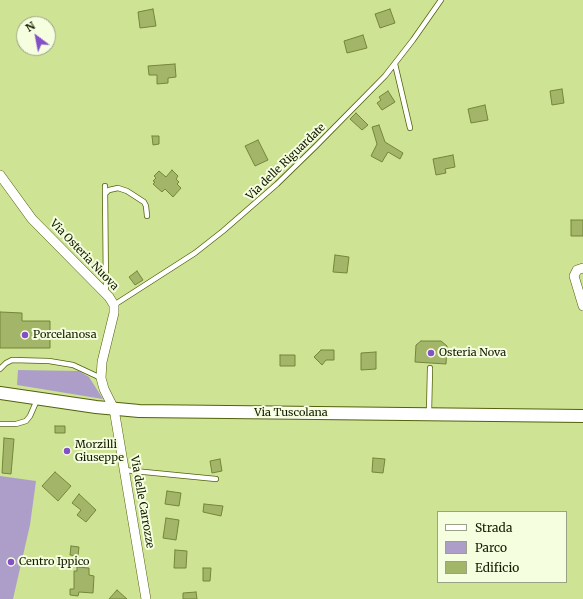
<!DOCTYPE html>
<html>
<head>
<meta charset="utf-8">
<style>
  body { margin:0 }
  #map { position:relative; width:583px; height:599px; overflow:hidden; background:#cee394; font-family:Merriweather,serif }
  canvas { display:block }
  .legend { position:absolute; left:437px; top:511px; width:130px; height:72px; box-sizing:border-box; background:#f5fedf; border:1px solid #9ba386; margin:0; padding:5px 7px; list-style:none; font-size:12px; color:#141b00 }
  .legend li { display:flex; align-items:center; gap:8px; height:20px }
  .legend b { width:20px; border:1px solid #9ba386 }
  .north { position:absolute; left:16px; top:16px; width:40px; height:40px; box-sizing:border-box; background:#f5fedf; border:1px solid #9ba386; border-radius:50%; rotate:328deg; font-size:11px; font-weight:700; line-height:16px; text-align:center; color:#141b00 }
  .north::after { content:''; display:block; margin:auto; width:14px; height:18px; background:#8450c8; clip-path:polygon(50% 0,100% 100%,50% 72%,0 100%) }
</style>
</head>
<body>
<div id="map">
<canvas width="583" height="599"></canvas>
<ul class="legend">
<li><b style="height:5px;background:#fff"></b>Strada</li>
<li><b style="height:11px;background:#ad9ec9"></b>Parco</li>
<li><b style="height:11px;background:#a2b568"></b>Edificio</li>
</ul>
<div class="north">N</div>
</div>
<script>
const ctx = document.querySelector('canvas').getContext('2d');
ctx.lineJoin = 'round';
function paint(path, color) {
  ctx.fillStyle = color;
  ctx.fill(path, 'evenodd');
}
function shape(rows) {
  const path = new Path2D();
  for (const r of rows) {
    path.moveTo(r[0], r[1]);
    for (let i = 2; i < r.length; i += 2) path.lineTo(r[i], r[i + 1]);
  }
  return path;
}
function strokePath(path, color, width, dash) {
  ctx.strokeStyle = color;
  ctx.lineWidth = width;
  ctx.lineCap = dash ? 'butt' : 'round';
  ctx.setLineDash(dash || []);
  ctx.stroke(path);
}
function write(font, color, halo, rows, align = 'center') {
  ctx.font = font + ' Merriweather,serif';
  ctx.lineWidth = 4;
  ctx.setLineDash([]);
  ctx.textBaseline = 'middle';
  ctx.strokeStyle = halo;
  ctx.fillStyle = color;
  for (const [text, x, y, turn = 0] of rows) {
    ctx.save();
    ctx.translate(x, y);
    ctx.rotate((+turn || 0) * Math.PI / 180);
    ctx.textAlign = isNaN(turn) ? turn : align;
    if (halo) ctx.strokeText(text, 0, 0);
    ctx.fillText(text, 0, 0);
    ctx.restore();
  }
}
paint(shape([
  [18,370,79,371,89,377,103,399,17,385],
  [0,476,36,481,30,525,13,599,0,599]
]), '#ad9ec9');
const building = shape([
  [153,9,156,26,140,28,138,12,153,9],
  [390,9,395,23,380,28,375,14,390,9],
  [363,35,367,48,347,53,344,41,363,35],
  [175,64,176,77,168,78,168,83,157,84,157,75,149,75,148,66,175,64],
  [562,89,564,103,552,105,550,91,562,89],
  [388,91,395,102,382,110,377,103,381,100,379,97,388,91],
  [485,105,488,120,471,123,468,109,485,105],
  [356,113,368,125,362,130,350,119,356,113],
  [379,125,385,142,403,153,400,159,388,152,382,162,371,156,377,144,372,127,379,125],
  [152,136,159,136,159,144,153,145,152,136],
  [258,140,268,160,255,166,245,146,258,140],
  [453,155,455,167,445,169,446,173,436,175,433,159,453,155],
  [172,170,178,176,176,179,179,182,177,184,181,188,173,197,165,189,162,192,153,184,155,182,153,181,156,178,154,176,159,171,166,177,172,170],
  [571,220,583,220,583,236,571,236,571,220],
  [335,255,349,257,347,273,333,272,335,255],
  [137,271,143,280,135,285,129,277,137,271],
  [0,312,22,313,22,321,50,321,50,348,0,348,0,312],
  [421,341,441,341,447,346,446,364,415,362,416,345,421,341],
  [321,350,334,350,334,360,326,360,322,365,314,357,321,350],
  [376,352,376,369,361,370,361,353,376,352],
  [280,355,295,355,295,366,280,366,280,355],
  [55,426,65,426,65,433,55,433,55,426],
  [4,438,14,439,11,474,2,473,4,438],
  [373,458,385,459,383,473,372,472,373,458],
  [220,459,222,471,212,473,210,461,220,459],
  [55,472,71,486,58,501,42,486,55,472],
  [167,491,181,493,179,506,165,504,167,491],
  [79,494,96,510,86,522,77,515,81,510,72,503,79,494],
  [204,504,223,506,221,516,203,512,204,504],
  [166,518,179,520,176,540,163,538,166,518],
  [71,546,79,547,78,556,70,555,71,546],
  [175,550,187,551,186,568,174,568,175,550],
  [77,567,89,568,89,575,94,576,93,593,79,592,78,596,70,595,70,589,74,589,74,571,77,571,77,567],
  [203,568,211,568,210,581,203,581,203,568],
  [117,590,127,599,109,599,117,590],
  [196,592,197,599,183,599,183,593,196,592]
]);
paint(building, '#a2b568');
strokePath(building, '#748639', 1);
const lane = shape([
  [395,64,410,128],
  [105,186,106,292],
  [105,194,109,190,118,188,127,191,144,202,146,206,147,216],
  [114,305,195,253,223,231,277,184,316,146,385,76,413,40,441,0],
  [0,369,6,363,12,360,49,361,73,365,101,378],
  [429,413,430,368],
  [0,424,16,424,26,421,30,416,37,400],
  [124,470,216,479]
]);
const street = shape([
  [0,175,32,219,109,297,114,305,114,313,102,362,101,378,104,389,114,409,146,599],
  [583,268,577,270,574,276,583,306]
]);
const secondary = shape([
  [0,393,96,407,139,411,583,416]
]);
strokePath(lane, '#51610c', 6);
strokePath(street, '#51610c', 10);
strokePath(secondary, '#51610c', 14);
strokePath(lane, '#fff', 4.5);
strokePath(street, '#fff', 9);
strokePath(secondary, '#fff', 12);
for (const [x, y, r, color] of [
  [25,335,4,"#8450c8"],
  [431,353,4,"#8450c8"],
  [67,451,4,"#8450c8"],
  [11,562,4,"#8450c8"]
]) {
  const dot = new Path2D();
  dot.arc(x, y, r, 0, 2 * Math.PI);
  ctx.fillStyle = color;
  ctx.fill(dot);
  strokePath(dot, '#f5fedf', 1.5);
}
write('11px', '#141b00', '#f5fedf', [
  ["Via delle Riguardate",286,162,-44],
  ["Via Osteria Nuova",84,255,46],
  ["Via Tuscolana",291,413],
  ["Via delle Carrozze",142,502,80]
]);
write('11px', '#141b00', '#f5fedf', [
  ["Porcelanosa",33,335],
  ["Osteria Nova",439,353],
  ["Morzilli",75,445],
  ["Giuseppe",75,458],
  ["Centro Ippico",19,562]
], 'left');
</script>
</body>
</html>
